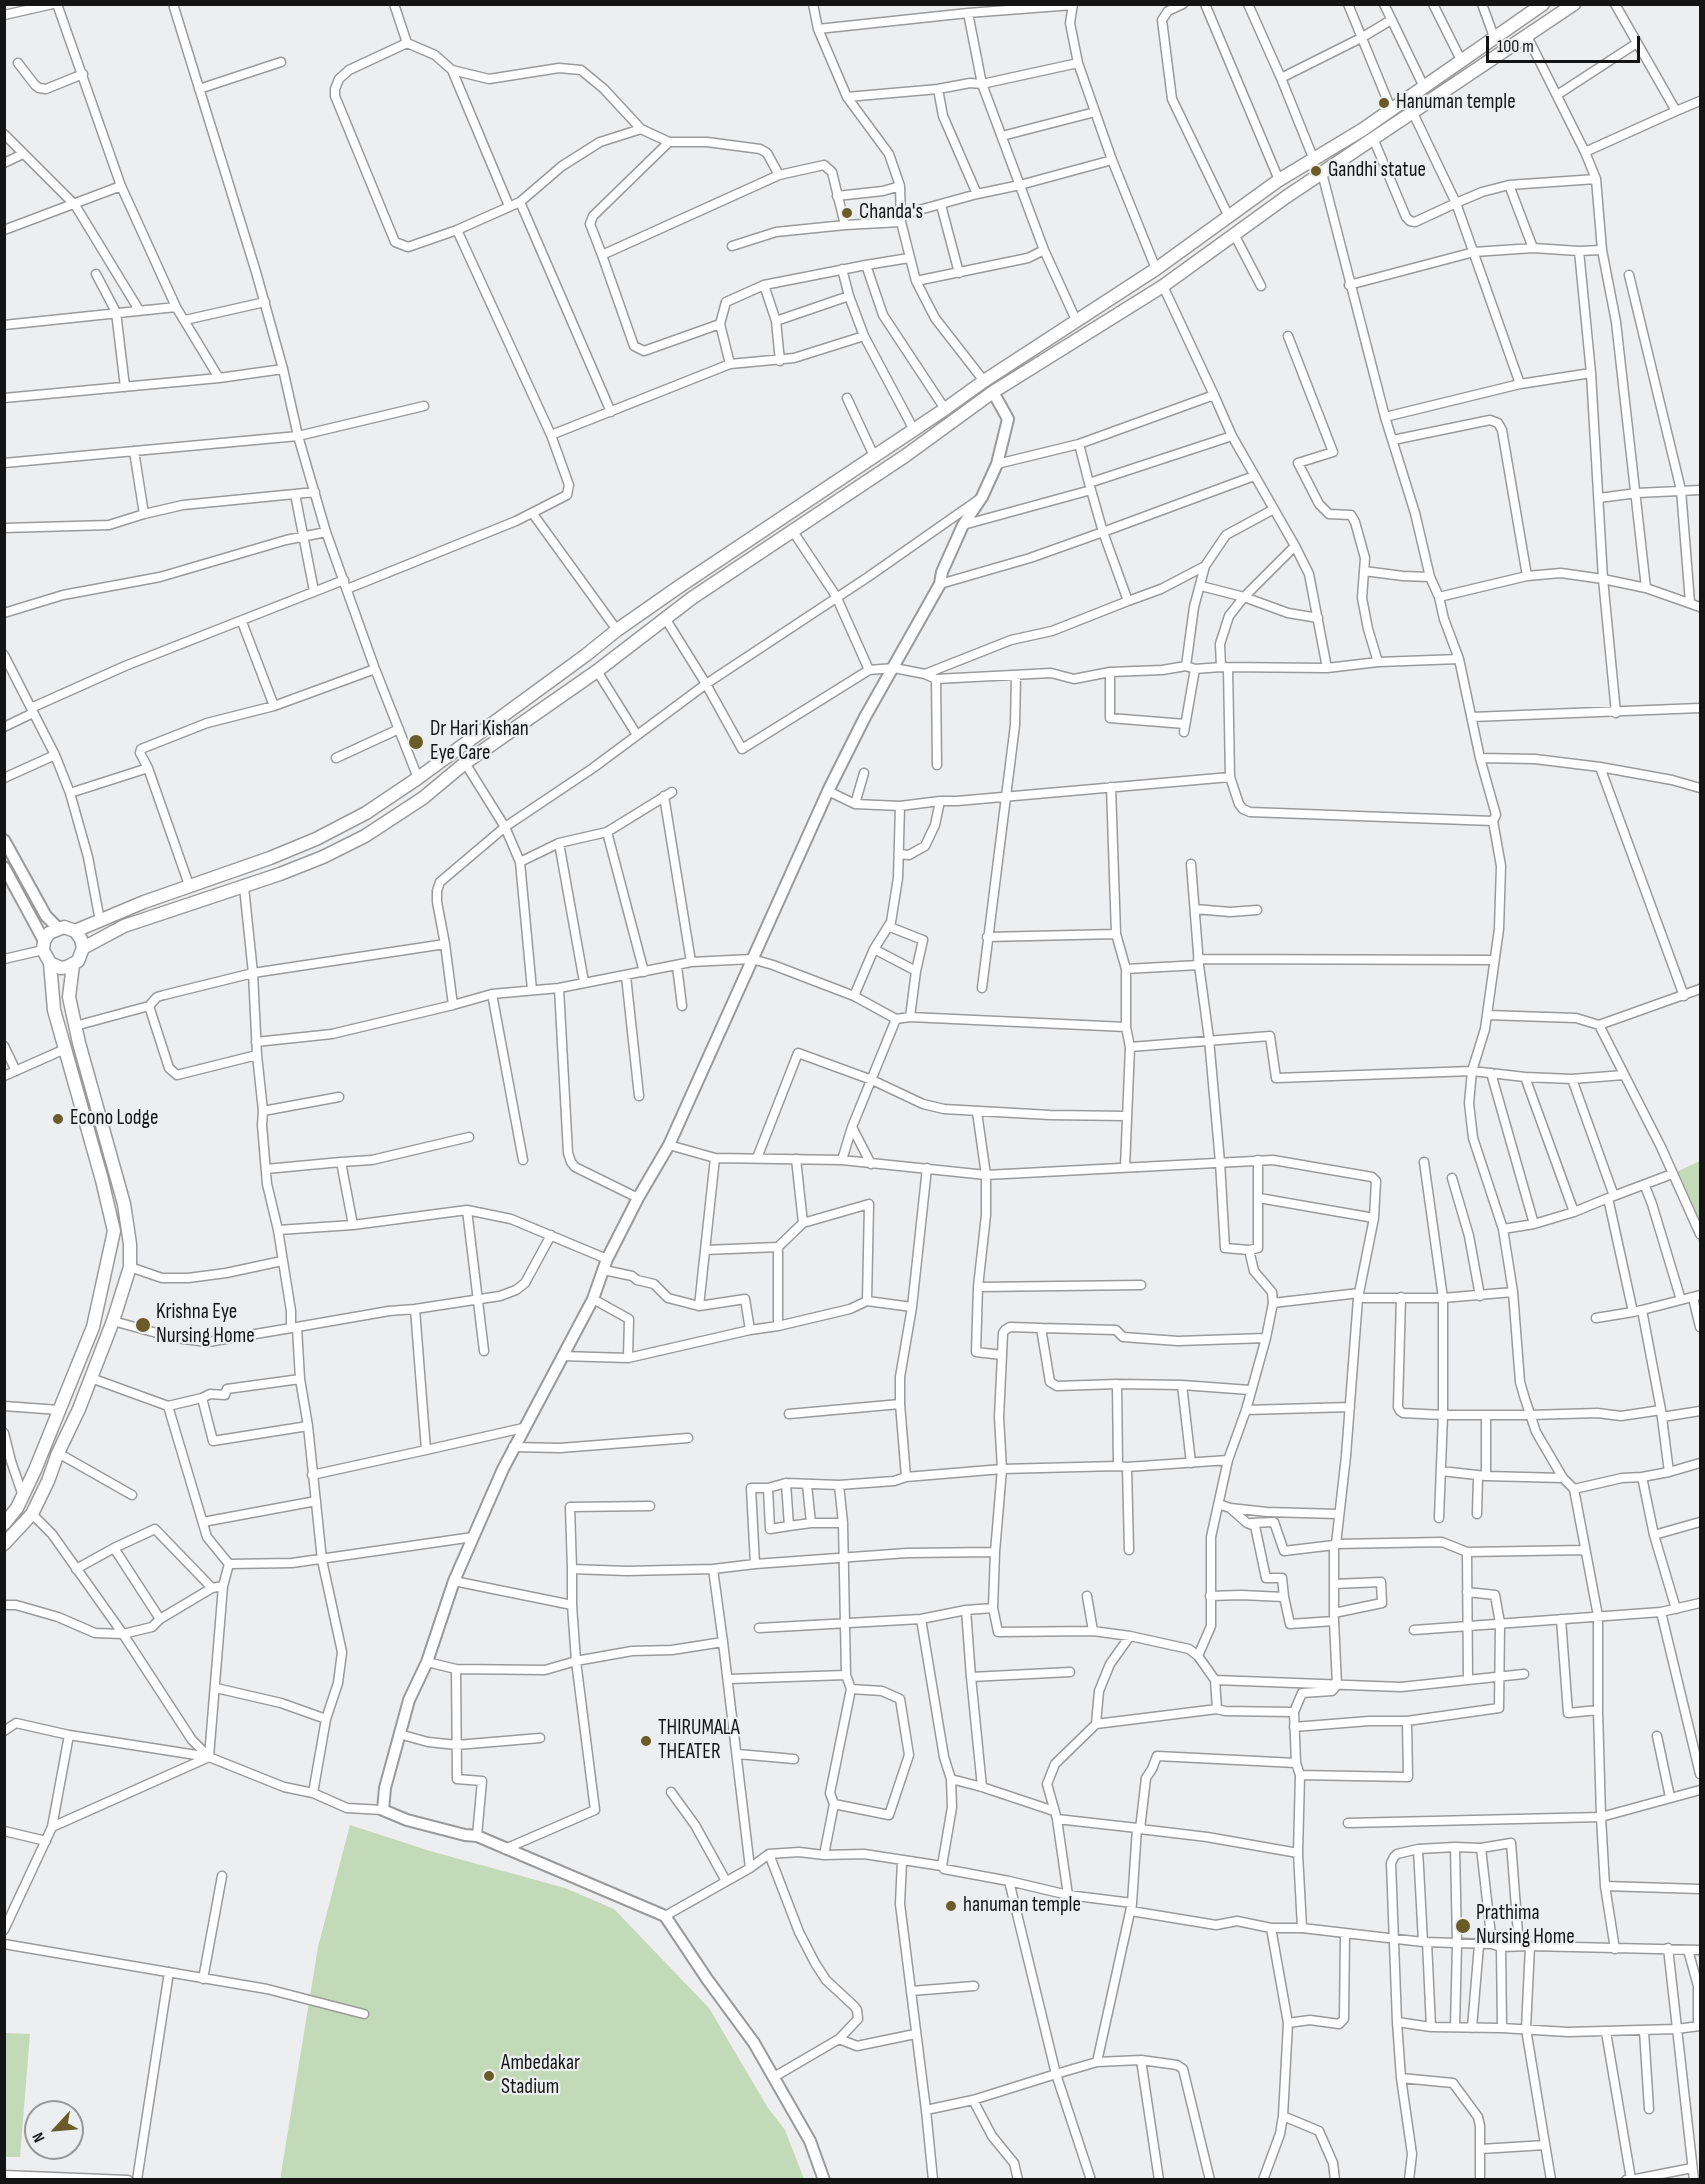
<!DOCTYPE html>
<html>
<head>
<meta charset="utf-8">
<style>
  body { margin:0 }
  #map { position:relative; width:1705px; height:2184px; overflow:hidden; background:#edeeef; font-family:"Sofia Sans Condensed",sans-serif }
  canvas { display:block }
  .frame { position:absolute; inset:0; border:6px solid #141415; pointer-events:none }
  .north { position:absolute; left:24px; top:2100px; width:60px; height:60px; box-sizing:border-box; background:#edeeef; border:2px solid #969798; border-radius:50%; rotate:244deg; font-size:16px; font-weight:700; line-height:24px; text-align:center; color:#141415 }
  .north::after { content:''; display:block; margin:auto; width:21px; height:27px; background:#6b5b29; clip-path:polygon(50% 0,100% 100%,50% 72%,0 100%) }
  .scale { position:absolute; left:1486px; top:36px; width:154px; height:27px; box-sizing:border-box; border:3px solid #141415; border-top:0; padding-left:8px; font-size:18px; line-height:21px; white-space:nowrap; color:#141415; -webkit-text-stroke:4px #edeeef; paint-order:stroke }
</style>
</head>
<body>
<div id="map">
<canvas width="1705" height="2184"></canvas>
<div class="frame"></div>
<div class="north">N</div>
<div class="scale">100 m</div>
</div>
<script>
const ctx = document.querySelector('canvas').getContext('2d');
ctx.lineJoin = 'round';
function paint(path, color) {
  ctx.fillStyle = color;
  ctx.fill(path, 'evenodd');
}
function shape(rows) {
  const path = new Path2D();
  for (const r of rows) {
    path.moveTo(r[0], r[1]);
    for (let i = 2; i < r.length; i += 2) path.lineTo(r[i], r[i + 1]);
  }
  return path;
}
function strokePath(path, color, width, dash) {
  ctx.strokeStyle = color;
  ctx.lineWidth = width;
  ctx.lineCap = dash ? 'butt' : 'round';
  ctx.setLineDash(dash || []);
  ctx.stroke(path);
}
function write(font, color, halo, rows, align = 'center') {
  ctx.font = font + ' "Sofia Sans Condensed",sans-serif';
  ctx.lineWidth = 4.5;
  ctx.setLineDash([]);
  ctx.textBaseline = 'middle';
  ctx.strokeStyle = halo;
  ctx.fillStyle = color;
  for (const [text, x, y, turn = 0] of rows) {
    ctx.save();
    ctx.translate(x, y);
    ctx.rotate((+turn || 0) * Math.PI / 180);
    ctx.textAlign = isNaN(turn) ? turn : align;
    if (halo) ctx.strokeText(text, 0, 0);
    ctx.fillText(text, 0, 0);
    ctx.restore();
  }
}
paint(shape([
  [1700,1161,1700,1245,1672,1174],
  [350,1825,430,1851,565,1888,614,1909,709,2008,768,2108,785,2130,804,2179,280,2180,318,1947],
  [4,2033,30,2034,20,2157,5,2157]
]), '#c3dab8');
const minor = shape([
  [57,4,121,186,176,307,219,378,283,369,298,436,326,532,375,669,418,778],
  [173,4,256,272,283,369],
  [394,4,407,43,349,70,339,79,335,89,335,96,395,242,408,247,457,230,520,202,562,166,600,142,641,129],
  [813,4,818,29,847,97,889,154,900,186,901,222,916,281,935,318,984,381],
  [1073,4,1070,23,1078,63,1112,160,1156,269],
  [1183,4,1168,11,1162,20,1172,99,1228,215],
  [1205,4,1279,180],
  [1248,4,1281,78,1314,160],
  [1348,4,1391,109],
  [1384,4,1424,87],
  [1433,4,1461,60],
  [1482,4,1494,37],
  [968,13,982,84,1044,250,1076,320],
  [4,15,53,4],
  [818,29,968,13,1073,5],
  [1527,36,1585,152,1596,179,1602,250,1616,322,1646,588],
  [407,43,435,55,452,70,509,206],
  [18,63,35,85,39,88,46,89,83,74],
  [452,70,489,79,559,68,581,70,604,89,641,129,669,142,707,142,760,149,767,153,779,175],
  [1281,78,1361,38,1391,20],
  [199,89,281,62],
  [938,89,943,116,977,194],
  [1557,95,1637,43],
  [847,97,938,89,970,83,982,84,1078,63],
  [1676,111,1700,101],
  [1413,113,1456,203,1482,192,1509,185,1596,179],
  [4,134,75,205,139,310],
  [1002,136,1095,112],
  [1373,138,1406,217,1410,221,1415,222,1456,203,1520,384],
  [1585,152,1676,111,1615,4],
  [4,163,23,154],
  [1322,173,1385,417,1415,513,1430,577,1439,597,1444,619,1459,659,1480,758,1496,815,1493,821,1501,866,1499,929,1485,1029,1472,1071,1469,1103,1473,1138,1503,1229,1513,1292,1520,1382,1525,1399,1536,1432,1563,1478,1574,1489,1598,1616,1598,1710,1601,1817,1605,1886,1615,1949],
  [1509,185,1533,248],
  [837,196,883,191,900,186],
  [520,202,611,412],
  [941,205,959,273],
  [901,215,977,194,1020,185,1112,160],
  [4,230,121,186],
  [1234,234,1261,286],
  [732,246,776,232,845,225,901,222],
  [1579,251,1602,250],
  [602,255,590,224,593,216,669,142],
  [909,258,866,265,883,315,945,409],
  [842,269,849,296,864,336,914,430],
  [96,274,116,312,125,387],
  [1629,275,1681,490,1690,602],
  [916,281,1028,258,1044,250],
  [764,285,776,321,780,361],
  [1349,285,1474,252,1533,248,1579,251,1591,373,1520,384,1385,417],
  [1163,286,1214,395],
  [185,320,265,302],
  [776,321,849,296],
  [720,324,644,351,634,346,602,255,779,175,824,165,832,172,845,225],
  [4,325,176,307],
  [864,336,794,358,730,364,720,324,726,302,764,285,866,265],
  [1288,336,1333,452,1298,463,1319,504,1329,514,1351,515,1355,522,1365,558,1362,598,1368,629,1378,662],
  [1591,373,1603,579,1616,713],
  [4,398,219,378],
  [847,398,874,456],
  [551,435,730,364],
  [1393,440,1490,420,1498,423,1502,430,1527,576],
  [1079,444,1089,483,1232,436],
  [134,451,144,514],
  [4,463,298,436,424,406],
  [997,464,1079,444,1214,395,1232,436,1295,546,1309,574,1327,668],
  [1089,483,1103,532,1254,476],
  [295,494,314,591],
  [1599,498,1637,493,1700,490],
  [533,514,617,630],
  [963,525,1091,490],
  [4,528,109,525,144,514,183,505,315,492],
  [792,530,836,596,869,670],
  [1364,571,1403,576,1430,577],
  [1201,586,1244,597,1288,613,1318,618],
  [347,589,516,521,567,495,569,485,551,435,457,230],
  [1439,597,1527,576,1561,573,1603,579,1646,588,1700,607],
  [1128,601,1161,589,1205,566],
  [4,613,63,595,160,577,286,540,326,532],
  [665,618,706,684,742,749,869,670,894,668,925,674,936,679,1051,673,1074,679,1110,672,1162,670,1186,666,1195,669,1221,667,1327,668,1378,662,1459,659],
  [242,622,274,706],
  [4,655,55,755,70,793,88,857,100,921],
  [1186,666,1194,607,1205,566,1226,535,1274,509],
  [1221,667,1220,644,1229,616,1244,597,1295,546],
  [597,671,637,735],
  [1110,672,1110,718,1185,724],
  [925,674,1011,640,1052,631,1128,601,1103,532,1030,558,940,584],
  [936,679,937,765],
  [31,708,125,666,344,580],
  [1472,717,1700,708],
  [4,727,33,713],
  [1184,732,1195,669],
  [336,758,399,729],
  [1480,758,1535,759,1600,767,1672,780,1700,788],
  [465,763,505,827,520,862,532,990],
  [1600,767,1684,996],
  [1230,777,1239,804,1243,809,1250,812,1493,821],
  [4,778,55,755],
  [1111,787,1116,934,1126,969,1126,1027,1130,1047,1125,1167],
  [828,791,855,804,900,806,940,801,957,801,1230,777,1228,668],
  [70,793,148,768],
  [855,804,864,773],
  [607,832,644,972],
  [559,843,584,982],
  [899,854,909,855,925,846,935,825,940,801],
  [520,862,559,843,607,832,672,792],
  [1191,864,1199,965,1209,1039,1220,1162,1225,1248,1249,1250,1258,1248,1258,1160],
  [189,885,148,768,140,753,141,749,207,723,274,706,375,669],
  [244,887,253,973,257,1055,263,1111,262,1125,267,1184,278,1230,291,1311,291,1328,297,1327,300,1379,308,1426,322,1560,342,1652,338,1683,326,1719,313,1793],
  [1195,909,1230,912,1257,910],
  [890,927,923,940,916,971,910,1017],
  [987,937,1116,934],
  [874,949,916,971],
  [4,959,43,950],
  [1198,959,1494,960],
  [691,962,752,959,773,965,854,996,896,1019,910,1017,1126,1027],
  [677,966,682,1006],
  [1126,969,1199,965],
  [626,976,639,1096],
  [559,988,568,1153,571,1162,575,1167,638,1198],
  [982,988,1015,725,1016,676],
  [492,994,523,1160],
  [854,996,874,949,891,922,898,878,900,806],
  [453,1005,445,944,437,902,437,891,440,882,505,827,593,768,706,684,868,577,978,500],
  [149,1006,169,1068,177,1075,257,1055],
  [1487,1015,1576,1018,1599,1025,1661,1147,1700,1234],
  [1599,1025,1700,989],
  [75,1026,149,1006,157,997,164,995,253,973,445,944],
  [256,1042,332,1034,453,1005,492,994,559,988,691,962,664,796],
  [4,1046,16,1071],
  [1130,1047,1270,1036,1276,1078,1472,1071,1525,1077,1572,1079,1624,1075],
  [1491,1073,1534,1224],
  [4,1076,65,1049],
  [1525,1077,1574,1212],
  [1572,1079,1614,1196],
  [263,1111,339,1097],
  [977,1112,986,1175,986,1215,978,1287,1141,1285],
  [852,1127,871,1164],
  [469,1137,372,1160,341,1162,353,1225,467,1210,511,1219,607,1259],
  [669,1145,715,1158,842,1160,986,1175,1273,1160,1372,1177,1376,1181,1374,1218,1358,1298,1346,1456,1336,1544,1334,1545,1334,1621,1337,1685,1332,1691,1302,1693,1294,1712,1296,1763,1300,1775,1298,1853,1302,1928],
  [715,1158,699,1306,745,1299,750,1330],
  [757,1158,798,1053,872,1080,923,1104,944,1109,1050,1115,1127,1116],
  [842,1160,852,1127,896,1019],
  [266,1169,341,1162],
  [1452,1178,1469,1236,1480,1296],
  [1645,1186,1652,1204,1681,1300,1700,1295],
  [1611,1197,1672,1174],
  [1259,1198,1374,1218],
  [467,1210,484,1351],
  [803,1223,869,1204,867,1301,912,1307,927,1168],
  [1503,1229,1534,1224,1574,1212,1608,1198,1633,1312,1642,1310,1661,1410],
  [278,1230,353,1225],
  [705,1250,778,1247,803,1223,796,1159],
  [130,1267,162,1278,188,1278,226,1273,282,1261],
  [604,1270,632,1276,637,1280,654,1284,668,1298,699,1306],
  [978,1287,976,1352,1002,1355,999,1417,1002,1469,1118,1466,1117,1384,1182,1385,1250,1390],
  [1401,1297,1398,1407,1400,1411,1403,1413,1443,1415,1530,1415,1597,1413,1621,1416,1661,1410,1669,1472],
  [1358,1298,1443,1298,1424,1162],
  [1693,1298,1700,1327],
  [593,1299,629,1319,628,1358],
  [1273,1303,1359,1293],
  [415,1309,426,1450,523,1428],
  [1642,1310,1681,1300],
  [1596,1318,1633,1312],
  [113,1321,175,1338,208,1342,291,1328],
  [778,1326,778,1247],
  [297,1327,389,1311,415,1309,500,1296,516,1290,525,1283,551,1235],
  [1041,1328,1116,1330,1123,1337,1178,1341,1266,1338],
  [1002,1355,1003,1333,1005,1330,1010,1327,1041,1328,1050,1382,1057,1386,1117,1384],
  [562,1356,628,1358,750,1330,778,1326,850,1309,867,1301],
  [91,1378,168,1406,207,1537,229,1564,223,1586],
  [1182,1385,1191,1463],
  [202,1398,210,1394,225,1395,227,1389,300,1379],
  [4,1406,59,1410],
  [168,1406,202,1398,213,1441,308,1426],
  [1246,1410,1350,1407],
  [789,1414,900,1404],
  [1486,1415,1486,1476,1563,1478],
  [1662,1417,1700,1411],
  [4,1433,11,1461,23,1496],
  [513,1447,560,1448,688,1438],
  [58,1453,132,1495],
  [1118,1466,1127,1467,1228,1460],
  [1127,1467,1129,1550],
  [1441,1471,1486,1476],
  [312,1475,426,1450],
  [906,1477,900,1404,900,1377,912,1307],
  [786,1483,789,1526,811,1523,843,1523],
  [807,1485,811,1523],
  [768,1488,770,1529,789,1526],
  [1574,1489,1622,1478,1642,1477],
  [1219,1504,1230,1508,1267,1512,1338,1514],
  [1230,1508,1247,1523,1255,1526,1266,1578,1282,1578,1284,1597],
  [32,1514,52,1534,123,1634,192,1740,209,1757,284,1787,313,1793,347,1808,383,1810],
  [1477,1514,1478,1476],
  [1439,1518,1443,1415,1443,1298,1513,1292],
  [203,1522,316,1501],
  [1251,1523,1274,1522,1284,1551,1334,1545],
  [1654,1535,1700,1522],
  [1336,1544,1442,1542,1467,1552,1468,1679],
  [114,1548,155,1529,212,1588],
  [995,1552,907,1553,755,1564,751,1488,768,1488,786,1483,839,1485,894,1481,906,1477,1002,1469,995,1552,993,1608,998,1632,1093,1631,1130,1636,1189,1649,1198,1656,1211,1626,1211,1537,1228,1460,1246,1410,1266,1338,1273,1303,1272,1292,1254,1271,1249,1250],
  [1467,1552,1585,1550],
  [229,1564,292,1563,473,1537],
  [76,1569,114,1548,160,1619],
  [572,1569,570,1507,650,1506],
  [713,1569,723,1642],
  [454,1581,572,1605,576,1661,595,1810,505,1849],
  [1334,1584,1381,1582,1382,1603,1334,1613],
  [1087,1596,1093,1631],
  [1210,1596,1241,1595,1284,1597,1290,1624,1334,1621],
  [1700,1603,1661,1612,1700,1774],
  [4,1605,16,1605,58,1617,95,1633,123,1634,152,1627,160,1619,212,1588,223,1586,209,1757],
  [572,1605,572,1569,627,1571,713,1569,755,1564],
  [1676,1609,1654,1535,1642,1477,1669,1472,1700,1463],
  [966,1610,971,1677,982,1787],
  [1561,1619,1568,1713,1598,1710],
  [759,1628,921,1619],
  [1414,1630,1661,1612],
  [1198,1656,1215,1680,1401,1687,1524,1674],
  [427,1662,456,1669,545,1670,576,1661,632,1651,672,1650,723,1642,750,1868],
  [456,1669,457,1779,482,1781,477,1836],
  [971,1677,1070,1672],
  [729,1679,846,1675],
  [1215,1680,1217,1709],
  [216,1688,281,1703,326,1719],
  [1096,1724,1099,1691,1110,1664,1130,1636],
  [1294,1727,1369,1721,1407,1721,1499,1708,1500,1623,1495,1595,1467,1592],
  [4,1731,16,1723,69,1735],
  [399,1734,428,1742,457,1745,540,1738],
  [1657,1736,1670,1797],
  [738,1754,794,1759],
  [1300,1775,1408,1777,1407,1721],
  [951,1779,944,1757,921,1619,966,1610,993,1608],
  [671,1792,695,1825,726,1881],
  [834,1804,889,1815,909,1755,900,1699,882,1691,851,1689],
  [1057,1819,1137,1828],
  [1348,1823,1601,1817,1700,1790],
  [1140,1829,1207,1837,1298,1853],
  [4,1831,46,1841],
  [1455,1847,1457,1944,1455,2027],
  [1481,1848,1492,1944],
  [1418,1849,1423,1942],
  [769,1854,799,1932,815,1963,826,1980,854,2006,857,2010,858,2019,839,2039,774,2077],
  [824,1855,834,1804,830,1793,851,1689,846,1675,843,1523,839,1485],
  [902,1861,900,1904,926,2110,933,2180],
  [942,1866,952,1807,951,1779,982,1787,1054,1811],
  [1605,1886,1700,1889],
  [1068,1895,1057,1819,1047,1784,1055,1764,1096,1724,1217,1709,1225,1711,1294,1712],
  [665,1916,750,1868,769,1854,799,1852,824,1855,864,1854,942,1866,944,1869,1009,1881,1068,1895,1132,1903,1131,1911,1216,1925,1237,1921,1271,1928,1302,1928,1423,1942,1492,1944,1501,1947,1530,1946,1700,1950],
  [4,1930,52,1827,69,1735,209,1757,52,1827],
  [1427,1942,1431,2027],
  [4,1944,267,1989,364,2014],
  [1530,1946,1526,2029,1551,2180],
  [1501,1947,1502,2028],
  [1668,1948,1694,2180],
  [1688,1950,1698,1986,1698,2025],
  [203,1979,222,1876],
  [911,1991,974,1986],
  [1397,2022,1431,2027,1502,2028,1568,2032,1676,2029,1700,2026],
  [1288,2023,1310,2020,1339,2024,1344,2019,1345,1934],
  [1472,2028,1479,1945],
  [1644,2031,1649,2109],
  [1606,2032,1631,2179,1626,2180],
  [839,2039,857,2046,915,2034],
  [1141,2060,1177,2065,1183,2069,1210,2180],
  [1097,2062,1141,2060,1159,2180],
  [1401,2078,1453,2083,1478,2117,1480,2126,1480,2180],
  [973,2100,992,2136,1014,2163,1018,2180],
  [926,2110,973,2100,1056,2074,1009,1881],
  [1283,2116,1319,2131,1333,2163,1335,2180],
  [1481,2149,1545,2145],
  [4,2175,128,2180],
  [137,2180,169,1972],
  [1091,2180,1056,2074,1097,2062,1132,1903,1137,1828,1140,1829,1146,1778,1152,1769,1157,1756,1296,1763],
  [1263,2180,1280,2134,1283,2116,1288,2023,1271,1928],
  [1409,2180,1412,2154,1401,2078,1397,2022,1391,1863,1394,1857,1397,1854,1418,1849,1455,1847,1481,1848,1511,1843,1519,1946],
  [1631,2180,1692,2168]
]);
const tertiary = shape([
  [4,840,46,916,58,928],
  [4,867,44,941],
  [824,2180,810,2141,754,2043,707,1979,665,1916,477,1836,465,1835,407,1820,383,1810,385,1788,409,1700,427,1662,454,1581,503,1469,593,1299,607,1259,638,1198,669,1145,828,791,865,717,940,584,942,572,963,525,982,497,997,464,1008,419,993,392]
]);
const primary = shape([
  [75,931,144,902,270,858,316,839,366,813,418,778,586,655,617,630,680,586,945,409,984,381,1156,269,1279,180,1362,130,1543,4],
  [83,948,124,926,280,874,323,857,365,836,423,798,465,763,597,671,692,598,905,456,993,392,1163,286,1286,197,1574,4],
  [4,1524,17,1508,35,1470,93,1327,114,1231,102,1180,54,1010,50,963,43,950,44,941,49,933,64,927,75,931,81,939,83,948,78,961,67,967,61,968,50,963],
  [4,1544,32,1514,48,1481,58,1453,79,1409,113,1321,130,1267,130,1244,124,1204,79,1043,69,997,73,965]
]);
strokePath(minor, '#9a9a9b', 11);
strokePath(tertiary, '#9a9a9b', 14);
strokePath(primary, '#9a9a9b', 15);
strokePath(minor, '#fff', 8);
strokePath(tertiary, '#fff', 10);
strokePath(primary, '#fff', 12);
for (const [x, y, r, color] of [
  [1384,103,6,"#6b5b29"],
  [1316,171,6,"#6b5b29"],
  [847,213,6,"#6b5b29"],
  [416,742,8,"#6b5b29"],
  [58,1119,6,"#6b5b29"],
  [143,1325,8,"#6b5b29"],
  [646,1741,6,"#6b5b29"],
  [951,1906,6,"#6b5b29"],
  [1463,1926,8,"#6b5b29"],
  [489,2076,6,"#6b5b29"]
]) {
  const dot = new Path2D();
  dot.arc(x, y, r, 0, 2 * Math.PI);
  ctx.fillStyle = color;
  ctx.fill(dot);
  strokePath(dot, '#edeeef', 2);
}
write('21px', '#141415', '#edeeef', [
  ["Hanuman temple",1396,103],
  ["Gandhi statue",1328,171],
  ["Chanda's",859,213],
  ["Dr Hari Kishan",430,730],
  ["Eye Care",430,754],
  ["Econo Lodge",70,1119],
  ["Krishna Eye",156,1313],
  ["Nursing Home",156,1337],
  ["THIRUMALA",658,1729],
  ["THEATER",658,1753],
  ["hanuman temple",963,1906],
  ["Prathima",1476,1914],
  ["Nursing Home",1476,1938],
  ["Ambedakar",501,2064],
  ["Stadium",501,2088]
], 'left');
</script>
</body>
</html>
